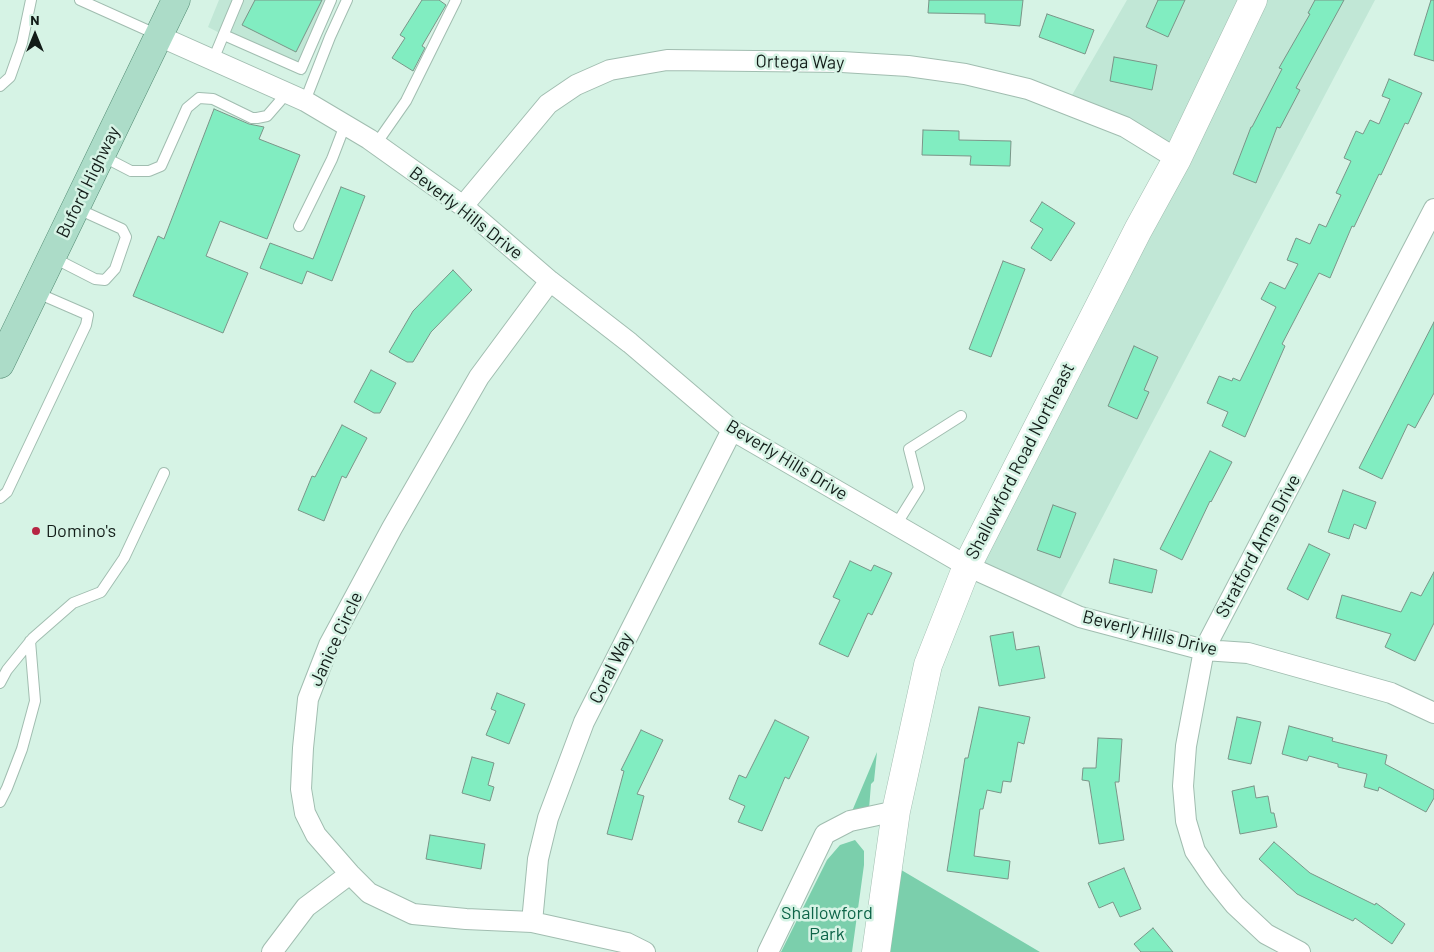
<!DOCTYPE html>
<html>
<head>
<meta charset="utf-8">
<style>
  body { margin:0 }
  #map { position:relative; width:1434px; height:952px; overflow:hidden; background:#d6f3e5; font-family:Barlow,sans-serif }
  canvas { display:block }
  .north { position:absolute; left:10px; top:10px; width:50px; height:50px; -webkit-text-stroke:4px #d6f3e5; paint-order:stroke; rotate:0deg; font-size:14px; font-weight:700; line-height:20px; text-align:center; color:#121c18 }
  .north::after { content:''; display:block; margin:auto; width:18px; height:22px; background:#121c18; clip-path:polygon(50% 0,100% 100%,50% 72%,0 100%) }
</style>
</head>
<body>
<div id="map">
<canvas width="1434" height="952"></canvas>
<div class="north">N</div>
</div>
<script>
const ctx = document.querySelector('canvas').getContext('2d');
ctx.lineJoin = 'round';
function paint(path, color) {
  ctx.fillStyle = color;
  ctx.fill(path, 'evenodd');
}
function shape(rows) {
  const path = new Path2D();
  for (const r of rows) {
    path.moveTo(r[0], r[1]);
    for (let i = 2; i < r.length; i += 2) path.lineTo(r[i], r[i + 1]);
  }
  return path;
}
function strokePath(path, color, width, dash) {
  ctx.strokeStyle = color;
  ctx.lineWidth = width;
  ctx.lineCap = dash ? 'butt' : 'round';
  ctx.setLineDash(dash || []);
  ctx.stroke(path);
}
function write(font, color, halo, rows, align = 'center') {
  ctx.font = font + ' Barlow,sans-serif';
  ctx.lineWidth = 5;
  ctx.setLineDash([]);
  ctx.textBaseline = 'middle';
  ctx.strokeStyle = halo;
  ctx.fillStyle = color;
  for (const [text, x, y, turn = 0] of rows) {
    ctx.save();
    ctx.translate(x, y);
    ctx.rotate((+turn || 0) * Math.PI / 180);
    ctx.textAlign = isNaN(turn) ? turn : align;
    if (halo) ctx.strokeText(text, 0, 0);
    ctx.fillText(text, 0, 0);
    ctx.restore();
  }
}
paint(shape([
  [219,0,336,0,303,76,208,27],
  [1127,0,1375,0,1054,609,967,569,1177,160,1064,109]
]), '#c1e7d6');
paint(shape([
  [877,752,874,781,871,784,869,809,850,816],
  [855,840,864,851,864,865,852,952,781,952,827,860,840,845],
  [881,858,1040,952,872,952]
]), '#7bcfac');
const building = shape([
  [255,0,322,0,296,52,242,25,255,0],
  [422,0,439,0,446,5,422,46,425,48,413,71,392,58,405,38,400,35,422,0],
  [929,0,1023,0,1020,26,985,23,985,14,928,13,929,0],
  [1158,0,1185,0,1168,37,1146,27,1158,0],
  [1315,0,1344,0,1296,88,1300,90,1280,128,1277,127,1256,183,1233,174,1251,127,1252,127,1282,69,1279,68,1310,14,1308,13,1315,0],
  [1431,0,1434,0,1434,61,1414,55,1431,0],
  [1047,14,1094,30,1085,54,1039,37,1047,14],
  [1114,57,1157,65,1152,90,1110,81,1114,57],
  [1389,79,1422,93,1408,124,1405,123,1381,175,1379,174,1354,227,1352,226,1330,278,1319,273,1282,344,1285,346,1245,437,1222,426,1228,412,1207,403,1219,376,1232,381,1233,378,1240,381,1276,307,1261,299,1270,282,1285,289,1298,264,1287,260,1296,238,1310,244,1319,224,1326,227,1341,195,1336,193,1351,161,1344,158,1356,131,1363,134,1370,120,1379,124,1390,99,1382,96,1389,79],
  [214,109,249,124,264,127,259,139,300,155,267,239,220,221,206,256,248,273,223,333,133,296,158,236,164,239,214,109],
  [923,130,959,131,959,140,1011,141,1010,166,970,165,971,156,922,155,923,130],
  [341,187,365,196,332,281,307,271,302,284,260,268,270,243,313,259,341,187],
  [1042,202,1075,223,1051,261,1031,248,1043,229,1030,221,1042,202],
  [1003,261,1025,269,991,357,969,349,1003,261],
  [453,270,472,290,431,332,413,362,407,362,389,352,413,311,453,270],
  [1434,322,1434,393,1415,428,1408,424,1382,479,1359,468,1434,322],
  [1134,346,1158,357,1144,390,1149,392,1137,419,1108,406,1134,346],
  [371,370,396,383,380,413,374,413,354,402,371,370],
  [342,425,367,438,346,478,342,476,324,521,298,510,312,476,315,477,342,425],
  [1210,451,1232,462,1211,502,1210,501,1182,560,1160,549,1210,451],
  [1343,490,1376,502,1366,529,1354,524,1349,539,1328,532,1343,490],
  [1053,505,1076,513,1060,558,1037,550,1053,505],
  [1309,544,1330,554,1308,600,1287,589,1309,544],
  [1114,559,1157,570,1152,593,1109,583,1114,559],
  [850,561,871,571,874,565,892,573,872,615,868,613,848,657,819,644,840,600,833,597,850,561],
  [1434,572,1434,623,1415,661,1385,647,1391,634,1336,618,1342,595,1401,612,1411,592,1421,596,1434,572],
  [1013,632,1016,650,1039,646,1045,678,999,686,990,636,1013,632],
  [497,693,525,704,509,744,486,735,496,711,491,709,497,693],
  [979,707,1030,717,1024,744,1018,742,1011,782,1003,781,1001,793,987,790,983,809,980,809,974,856,1010,861,1008,879,947,871,965,758,968,758,979,707],
  [1237,717,1261,722,1251,764,1228,759,1237,717],
  [775,720,809,737,789,779,785,777,762,831,738,822,745,806,729,799,739,775,746,778,775,720],
  [1289,726,1333,738,1332,741,1387,755,1385,764,1434,790,1434,798,1426,812,1379,787,1378,791,1364,787,1367,774,1338,767,1338,764,1309,756,1307,761,1282,754,1289,726],
  [641,730,663,740,637,794,644,796,632,840,607,834,624,771,621,770,641,730],
  [1098,738,1122,739,1119,782,1115,782,1124,840,1099,844,1089,781,1082,780,1083,768,1096,768,1098,738],
  [472,757,494,763,488,785,494,787,490,801,462,793,472,757],
  [1254,786,1256,798,1268,796,1271,813,1274,813,1277,827,1240,834,1232,791,1254,786],
  [430,835,485,844,481,869,426,859,430,835],
  [1274,842,1310,873,1375,905,1376,903,1405,924,1392,944,1355,918,1353,921,1297,894,1259,859,1274,842],
  [1124,868,1141,909,1120,917,1113,902,1099,908,1088,883,1124,868],
  [1153,928,1173,952,1141,952,1134,944,1153,928]
]);
paint(building, '#81edc1');
strokePath(building, '#7a9588', 1);
const lane = shape([
  [80,0,158,35],
  [224,35,301,69,331,0],
  [213,60,238,0],
  [0,86,10,77,22,43,31,0],
  [305,101,330,37,347,0],
  [376,144,406,101,456,0],
  [102,156,131,171,149,171,161,166,187,108,199,98,213,99,252,118,257,118,267,116,287,93],
  [299,226,332,159,345,125],
  [52,257,95,279,105,280,115,269,126,237,122,229,78,209],
  [0,498,7,492,86,325,88,315,35,292],
  [896,525,919,488,909,449,961,416],
  [0,683,7,670,33,638,73,603,101,592,124,558,164,473],
  [0,802,7,788,22,749,35,701,30,641]
]);
const street = shape([
  [159,36,305,101,369,139,463,206,550,281,630,343,732,430,967,566,1080,617,1204,650,1248,653,1391,693,1434,713],
  [463,206,548,104,576,85,610,70,667,60,842,62,908,66,965,74,1028,89,1125,127,1177,159],
  [550,281,479,377,392,528,329,645,308,699,303,748,301,789,305,813,316,835,350,874,369,893,413,914,466,919,532,922,627,943,645,952],
  [532,922,538,859,548,818,584,722,732,430],
  [272,952,306,907,350,874],
  [768,952,825,834,850,821,896,811],
  [1300,952,1266,934,1235,905,1214,879,1195,851,1186,821,1183,786,1186,746,1204,650,1434,209]
]);
const secondary = shape([
  [876,952,896,811,928,665,967,566,1138,230,1177,159,1253,0]
]);
const primary = shape([
  [0,364,176,0]
]);
strokePath(lane, '#a1bdb0', 12);
strokePath(street, '#a1bdb0', 22);
strokePath(secondary, '#a1bdb0', 29);
strokePath(primary, '#528972', 29);
strokePath(lane, '#fff', 10);
strokePath(street, '#fff', 20);
strokePath(secondary, '#fff', 28);
strokePath(primary, '#acdcc8', 28);
for (const [x, y, r, color] of [
  [36,531,5,"#b62443"]
]) {
  const dot = new Path2D();
  dot.arc(x, y, r, 0, 2 * Math.PI);
  ctx.fillStyle = color;
  ctx.fill(dot);
  strokePath(dot, '#d6f3e5', 2);
}
write('18px', '#121c18', '#d6f3e5', [
  ["Ortega Way",800,62,1],
  ["Buford Highway",88,182,-64],
  ["Beverly Hills Drive",466,213,38],
  ["Beverly Hills Drive",787,460,31],
  ["Shallowford Road Northeast",1020,461,-63],
  ["Stratford Arms Drive",1258,546,-62],
  ["Beverly Hills Drive",1150,633,14],
  ["Janice Circle",336,639,-65],
  ["Coral Way",611,668,-64]
]);
write('18px', '#121c18', '#d6f3e5', [
  ["Domino's",46,531]
], 'left');
write('18px', '#0d6448', '#d6f3e5', [
  ["Shallowford",827,913],
  ["Park",827,934]
]);
</script>
</body>
</html>
